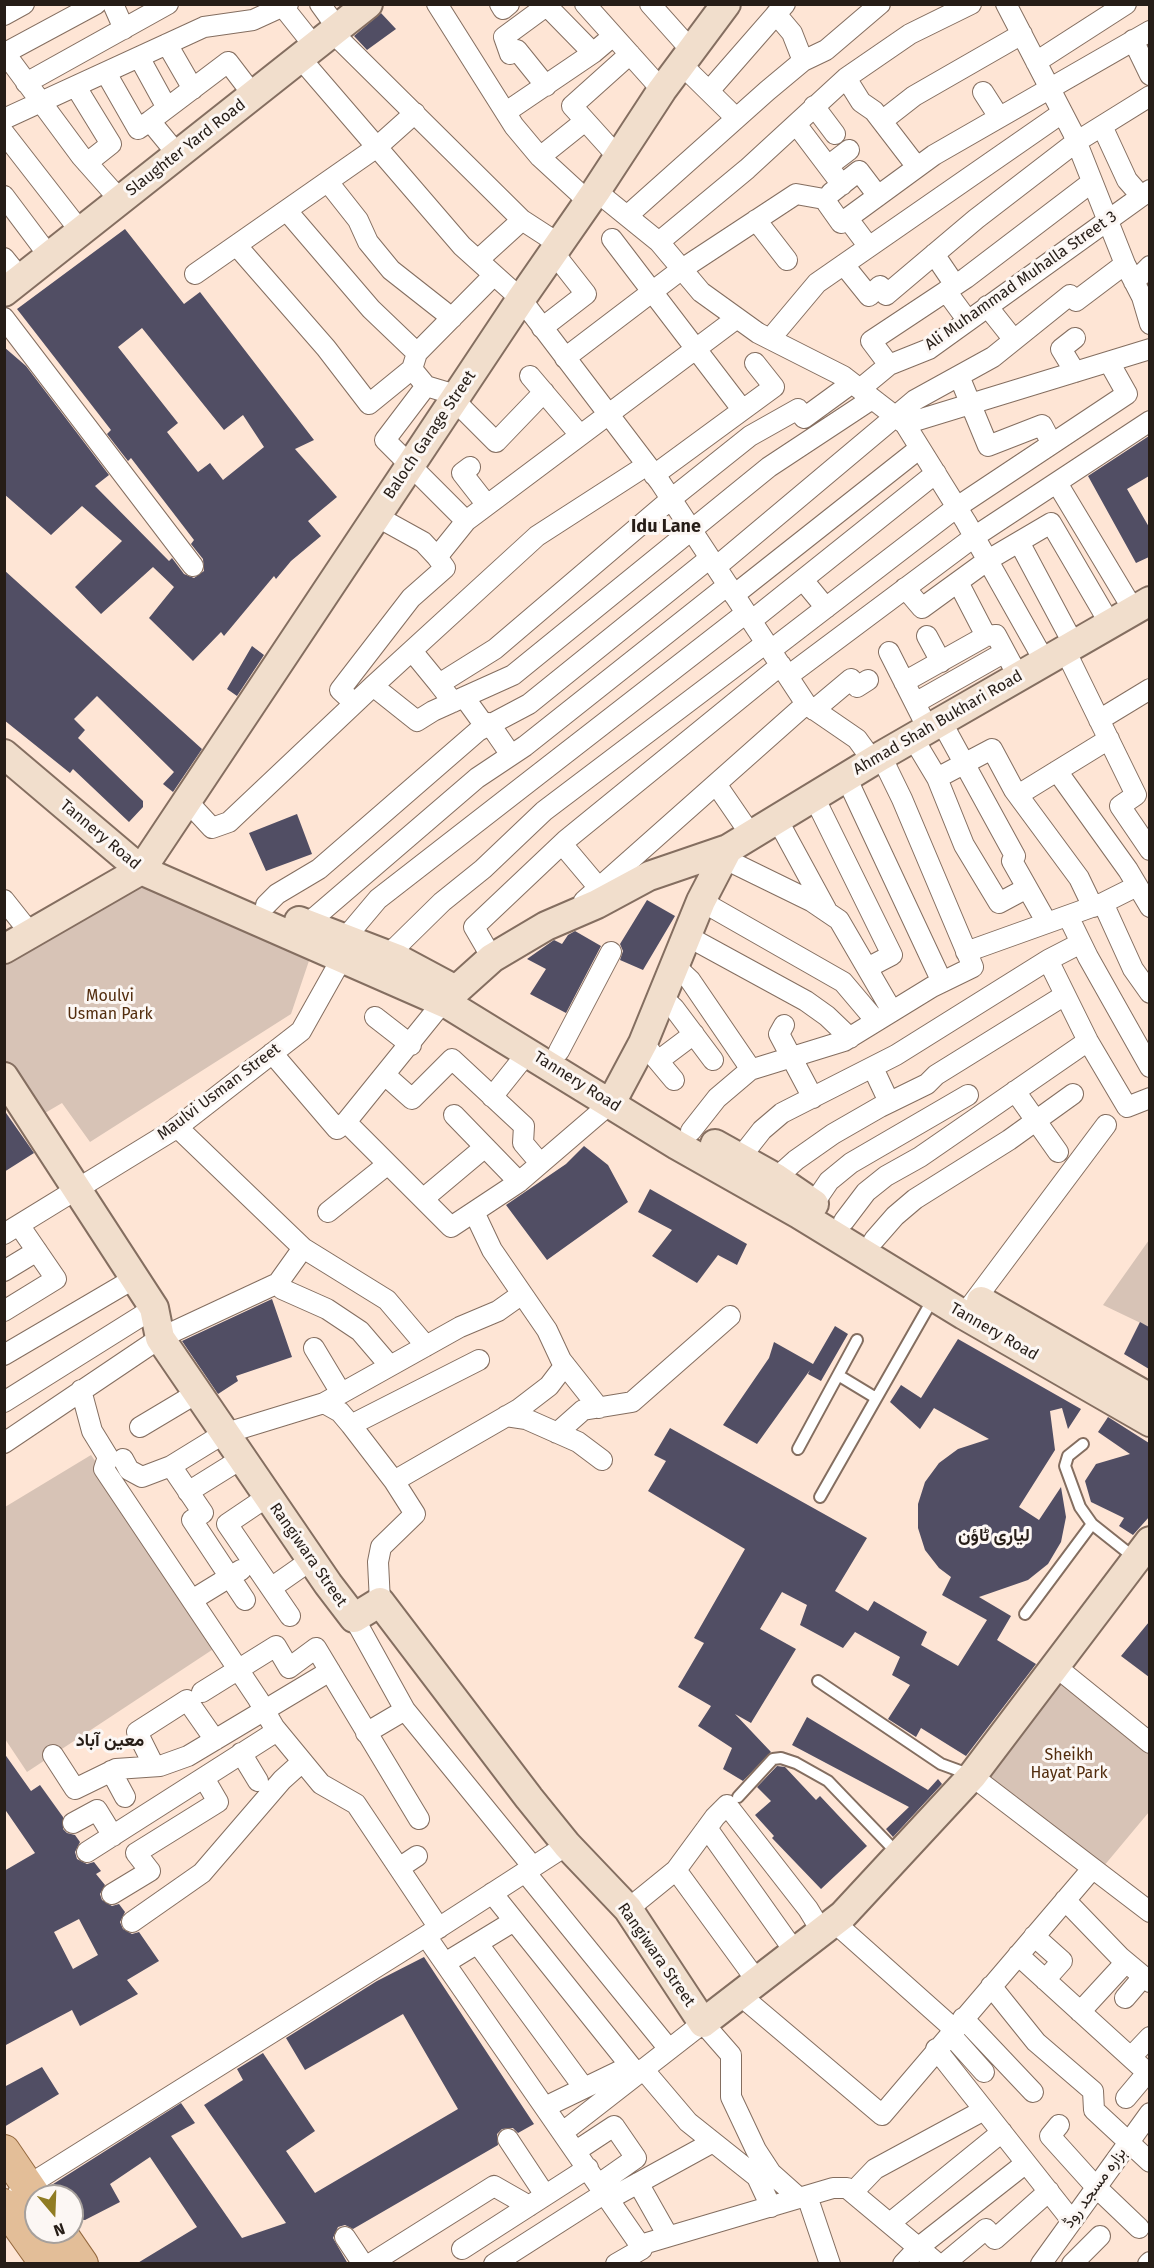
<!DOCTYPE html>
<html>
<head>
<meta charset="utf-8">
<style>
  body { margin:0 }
  #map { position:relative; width:1154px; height:2268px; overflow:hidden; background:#fee5d5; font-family:"Fira Sans",sans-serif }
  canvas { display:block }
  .frame { position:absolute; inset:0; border:6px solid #261d17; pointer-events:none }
  .north { position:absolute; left:24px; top:2184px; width:60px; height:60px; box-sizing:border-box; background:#fcf7f4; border:2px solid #a6a09c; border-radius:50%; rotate:161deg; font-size:16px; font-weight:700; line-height:24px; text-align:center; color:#261d17 }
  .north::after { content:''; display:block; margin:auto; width:21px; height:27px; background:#907c23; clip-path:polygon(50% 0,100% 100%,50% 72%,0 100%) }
</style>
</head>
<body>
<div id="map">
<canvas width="1154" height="2268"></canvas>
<div class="frame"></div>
<div class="north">N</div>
</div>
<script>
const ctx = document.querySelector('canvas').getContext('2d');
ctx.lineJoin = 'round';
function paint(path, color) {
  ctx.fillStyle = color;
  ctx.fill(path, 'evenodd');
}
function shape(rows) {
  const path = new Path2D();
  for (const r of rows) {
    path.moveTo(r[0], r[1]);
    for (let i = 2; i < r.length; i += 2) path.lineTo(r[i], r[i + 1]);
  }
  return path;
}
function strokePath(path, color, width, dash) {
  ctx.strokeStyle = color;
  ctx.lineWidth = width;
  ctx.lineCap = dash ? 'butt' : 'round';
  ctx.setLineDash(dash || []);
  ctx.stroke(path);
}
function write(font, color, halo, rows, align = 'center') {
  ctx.font = font + ' "Fira Sans",Vazirmatn,sans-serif';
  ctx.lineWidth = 6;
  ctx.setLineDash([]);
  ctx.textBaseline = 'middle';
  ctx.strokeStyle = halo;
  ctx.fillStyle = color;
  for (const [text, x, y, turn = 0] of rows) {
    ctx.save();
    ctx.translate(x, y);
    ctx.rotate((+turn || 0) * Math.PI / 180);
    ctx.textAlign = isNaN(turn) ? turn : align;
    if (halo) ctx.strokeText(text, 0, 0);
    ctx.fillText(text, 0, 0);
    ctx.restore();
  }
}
paint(shape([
  [141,870,314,946,291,1014,90,1142,62,1103,33,1120,5,1077,4,949],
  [1149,1240,1149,1327,1103,1305],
  [91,1455,221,1644,27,1772,5,1739,5,1507],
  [1055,1666,1149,1743,1149,1812,1098,1873,972,1776]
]), '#d7c3b6');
paint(shape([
  [381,13,396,29,367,50,354,36],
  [125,229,184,304,200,292,314,440,295,449,337,497,308,521,321,536,291,561,276,579,274,576,224,636,221,632,193,661,149,618,174,587,153,567,101,614,75,587,122,541,82,506,51,535,4,494,4,347,26,366,109,475,95,486,169,561,172,558,184,574,194,578,204,571,203,559,191,544,194,540,131,458,128,461,107,434,111,430,17,309],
  [142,328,224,430,243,415,264,447,223,480,210,463,198,472,167,432,178,423,118,347],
  [1149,436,1149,476,1127,489,1149,527,1149,557,1136,563,1088,476],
  [4,570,202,749,173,792,163,784,174,772,97,696,74,719,85,730,78,738,143,801,143,807,129,822,73,769,70,773,4,720],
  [252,646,264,655,237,696,227,689],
  [297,814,312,854,266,871,249,833],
  [647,900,675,916,643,970,620,960,623,951,620,944],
  [575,931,601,946,566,1013,530,994,546,969,527,959,554,940,562,944,568,935],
  [4,1110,34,1153,4,1172],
  [584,1146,608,1165,628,1202,547,1260,506,1205,566,1164],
  [650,1189,747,1244,737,1265,718,1255,697,1283,652,1256,672,1230,638,1212],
  [272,1299,292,1357,236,1376,238,1381,218,1394,182,1341],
  [1140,1322,1149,1327,1149,1369,1124,1354],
  [835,1326,848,1334,821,1381,808,1374,810,1370,757,1444,723,1425,769,1358,774,1342,813,1364],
  [958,1339,1081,1409,1068,1429,1062,1408,1050,1411,1055,1450,1019,1507,1039,1520,1061,1487,1066,1517,1061,1542,1048,1564,1028,1580,979,1597,1011,1616,997,1640,1036,1664,966,1756,921,1728,916,1737,888,1719,910,1685,892,1675,900,1657,855,1632,843,1648,800,1625,807,1605,782,1592,760,1629,796,1649,751,1723,735,1714,771,1752,743,1781,723,1769,732,1748,698,1726,711,1706,678,1687,704,1643,694,1638,745,1549,648,1491,666,1461,654,1455,670,1428,867,1538,835,1591,868,1611,874,1601,927,1632,921,1645,958,1666,987,1620,942,1595,951,1577,939,1568,925,1550,918,1528,918,1504,925,1482,939,1463,958,1449,989,1439,934,1408,920,1429,890,1402,901,1385,921,1398],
  [1108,1417,1149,1443,1149,1517,1133,1535,1119,1526,1124,1518,1091,1502,1085,1481,1096,1464,1130,1454,1098,1432],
  [1149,1622,1149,1677,1121,1656],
  [807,1717,928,1790,938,1779,942,1784,893,1837,886,1829,909,1807,792,1745],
  [4,1753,31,1791,40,1785,63,1817,63,1829,67,1833,75,1835,80,1842,75,1852,77,1859,87,1864,94,1862,101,1871,96,1874,105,1885,100,1894,102,1900,112,1906,119,1904,125,1912,120,1922,123,1929,132,1934,139,1932,159,1961,127,1980,138,1994,80,2026,72,2010,4,2046,4,1871,35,1853,4,1808],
  [79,1919,98,1955,73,1969,54,1932],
  [777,1766,785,1767,816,1800,820,1796,867,1846,821,1889,772,1838,774,1836,755,1815,771,1801,757,1787],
  [424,1957,534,2124,518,2133,513,2128,502,2129,497,2134,498,2145,353,2229,345,2225,338,2227,333,2238,348,2264,136,2264,197,2227,150,2157,110,2184,120,2202,85,2220,72,2219,72,2196,54,2196,50,2186,181,2103,195,2123,171,2136,242,2238,286,2223,204,2105,243,2080,237,2069,263,2053,315,2131,286,2151,315,2193,458,2109,403,2014,305,2070,286,2038,377,1981],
  [42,2067,59,2094,4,2127,4,2087]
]), '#514e64');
const lane = shape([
  [838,1375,876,1398],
  [1083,1444,1068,1456,1065,1466,1080,1507,1092,1524,1136,1559],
  [798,1449,857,1340],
  [820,1497,934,1297],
  [1025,1614,1092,1524],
  [818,1681,941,1764,971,1775],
  [738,1797,773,1759,781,1758,796,1763,828,1781,899,1855]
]);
const street = shape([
  [113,4,124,29],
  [320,4,338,29],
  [437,4,514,126,540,157,589,202],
  [500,4,503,9,509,4],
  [585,4,662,90],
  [650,4,691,50],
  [1006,4,1073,133,1125,264,1142,297,1150,324],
  [547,6,593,53],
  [284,8,315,47],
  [776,14,792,33,803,61],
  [4,15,24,4],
  [333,33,522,220,559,244],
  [1133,40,1150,75],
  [167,44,193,89],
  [4,52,81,156,120,200],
  [5,53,96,4],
  [139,57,167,108],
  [301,59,462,246,521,299,660,482,806,704,857,739,873,761],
  [1036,62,1126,4],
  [681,64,736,118],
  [106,73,138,129,150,121],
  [846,78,861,102,874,111,917,167],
  [26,83,168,4],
  [546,86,517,50,510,54,504,37,549,4],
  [76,87,111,144,87,163],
  [709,91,785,4],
  [983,92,999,117],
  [814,106,835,134],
  [506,112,593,53,613,36],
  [4,119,204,27,253,20,288,4],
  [882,121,914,96,1022,34],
  [796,124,842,185],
  [1102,126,1127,180,1141,196],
  [4,133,81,232],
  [178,155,150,121,228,62,254,96],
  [540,157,585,121],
  [618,157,572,106,630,54],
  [828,166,849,150],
  [328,182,358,220,368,242,391,270,452,318],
  [596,191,659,242,701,292,758,333,843,376,905,424,966,522,1045,662],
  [831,193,859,171,878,196],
  [4,196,49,256],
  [287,211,371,309,417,353],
  [627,216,767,91,803,61,826,50,880,4],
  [848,219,869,247],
  [756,220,787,260],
  [612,239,741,408],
  [659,242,747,169,846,78,910,34,971,4],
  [237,246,326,348,369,404,412,369,417,353,494,275],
  [934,254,955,285],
  [4,258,21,279],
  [478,260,522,220],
  [844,265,869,296,880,286,886,295,976,219,1076,142,1150,96],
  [195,274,377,147,415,113],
  [1134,282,1150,266],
  [946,291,968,321],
  [987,306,1014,340],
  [4,318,193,566],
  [542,328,586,294,553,252],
  [1075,338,1061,349,1075,372],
  [770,339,817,283,1062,113],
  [565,358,682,269,796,194,824,199,841,223,934,155,1150,31],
  [889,365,929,349,1150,190],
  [412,369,426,386,446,392,496,442,544,392],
  [530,376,580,435],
  [959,376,988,446,1042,425,1052,444],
  [426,386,385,440,466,521],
  [860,389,889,365,871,341,966,278,1092,182],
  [905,424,1150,349],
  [470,467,462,473,487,505],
  [654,475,774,387,755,363],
  [1057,483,1134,611],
  [376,516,423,542,437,557],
  [1019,542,1074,645],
  [716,567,915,400,993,357,1070,295,1076,301,1125,264],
  [803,580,826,608],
  [958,582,986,636,996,635,1018,676],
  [905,588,922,608,988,560,1051,523,1110,624],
  [734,595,920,448],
  [751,621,936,473],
  [927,636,941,662],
  [771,650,957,507,1127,394,1109,362],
  [1065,650,1136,795,1120,806,1150,850],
  [412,651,439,684],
  [889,652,928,729],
  [788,676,974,537,1150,421],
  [904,682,986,636],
  [373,686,417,721,433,711,513,675,769,467,872,399],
  [464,697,485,726],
  [453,702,439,684,495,649,671,499,750,436,798,409,804,418,852,383],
  [354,703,340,690,411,598,445,568,437,557,466,521,737,318],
  [915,703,1005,652],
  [814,710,851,679,857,687,868,680],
  [1099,720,1150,689],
  [941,721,1015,856,1012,861,1047,923],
  [489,723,511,755],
  [913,738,937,778,964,845,999,903,1027,888],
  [1057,771,1128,870,1150,907],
  [846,777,942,982],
  [937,778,992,749,1014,790,1079,878,1093,907],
  [716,784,751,835],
  [1018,795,1109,739],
  [814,797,892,955,867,968],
  [187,801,212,828,229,822,373,686,537,536,647,465],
  [777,819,826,909],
  [562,844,599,888],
  [723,858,811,901,839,920,892,1011],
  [4,900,31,934],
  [584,901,806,704],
  [701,901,843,982,876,1021],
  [1103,903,1133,969,1150,993],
  [266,905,277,894,319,869,478,731,529,704,710,558],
  [1068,916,1088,957,1150,1067],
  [307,924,477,778,525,746,728,585],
  [687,936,806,1001,827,1016,850,1038],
  [346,937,378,899,746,613],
  [1081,943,1048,960,1088,1041,1127,1107,1150,1098],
  [966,952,1103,903,1137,886],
  [388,955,442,902,483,869,544,811,766,643],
  [492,958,474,927,566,840,781,665],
  [674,965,690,980,748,1065],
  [662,997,674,1008,713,1060],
  [443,1002,346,1122,451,1227,519,1182,611,1103],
  [375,1017,411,1045],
  [784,1025,779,1034,813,1098],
  [643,1043,674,1080],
  [559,1051,611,952],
  [272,1053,337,1129,346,1122],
  [658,1061,694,1034],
  [873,1068,889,1102],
  [385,1075,412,1099,452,1059,524,1126,523,1143,540,1163],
  [1015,1091,1058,1152],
  [492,1097,528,1052],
  [454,1115,519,1182],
  [177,1127,303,1248,387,1300,426,1346],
  [691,1131,717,1098,750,1070,844,1041,932,987,973,967,902,799,881,756],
  [740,1158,762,1130,782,1113,896,1055,1048,960],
  [776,1178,796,1160,833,1134,880,1107,927,1084,936,1075,1065,995],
  [423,1199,485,1147],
  [814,1203,829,1181,851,1163,968,1095],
  [328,1212,388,1164],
  [474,1212,492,1250,547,1330,561,1360,599,1408],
  [844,1221,866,1192,886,1176,920,1157,1088,1041],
  [4,1234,175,1129,301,1031,342,958],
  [874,1240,895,1216,915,1199,1009,1140,1073,1094],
  [4,1271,37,1251],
  [278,1283,282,1289,327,1309,360,1331,390,1366],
  [969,1308,1106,1125],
  [4,1311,56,1279,19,1225],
  [314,1348,341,1393],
  [4,1355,135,1278],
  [81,1390,92,1431,108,1457,104,1469,258,1699,274,1727,321,1784,356,1804,439,1928],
  [4,1402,154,1308],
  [324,1403,460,1327,498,1311,522,1294],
  [506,1416,526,1419,578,1442,602,1460],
  [351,1425,479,1360],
  [140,1427,197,1393],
  [557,1433,583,1410,632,1402,730,1316],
  [4,1443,160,1338,278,1283,303,1248],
  [123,1459,129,1470,142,1477,171,1466,223,1434,324,1403,340,1412,351,1425,394,1481,415,1514,381,1547,378,1562,380,1602],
  [171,1466,203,1513,192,1520,245,1600],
  [394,1481,519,1409,549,1386,565,1365],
  [188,1492,241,1459],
  [267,1497,227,1524,290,1616],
  [271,1588,311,1560],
  [192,1600,241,1570],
  [354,1618,405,1710,533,1867],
  [1055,1666,1150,1743],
  [202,1692,276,1646,289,1668,316,1648,419,1819],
  [366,1733,405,1710],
  [241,1753,258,1781],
  [53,1755,75,1789,116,1769,160,1766,188,1756,330,1671],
  [154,1766,137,1732,187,1700,215,1740],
  [111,1771,125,1797],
  [972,1776,1150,1912],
  [73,1823,97,1810,113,1836],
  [707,1828,795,1952],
  [87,1852,277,1731],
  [399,1868,417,1856],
  [676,1870,757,1981],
  [525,1872,669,2049],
  [492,1893,637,2074],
  [112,1894,150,1871,136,1853,218,1802,204,1778],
  [1065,1900,1120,1957,1150,1982],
  [628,1909,676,1870,715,1817,727,1805,808,1909,822,1932],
  [132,1922,202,1873,282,1780,302,1762],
  [834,1922,954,2029],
  [426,1936,640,2245,833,2188,847,2188,938,2264],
  [1034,1936,1062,1961,1045,1980],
  [478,1944,584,2088],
  [1018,1955,1150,2075],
  [445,1963,514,1921],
  [991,1986,1036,2042,1093,2091,1094,2110,1150,2162],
  [740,1995,882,2115,1092,1869],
  [1125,1998,1143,1977],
  [1080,2012,1126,1962],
  [963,2018,1033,2092],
  [950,2034,984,2072],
  [936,2049,1072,2221],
  [1131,2057,1150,2037],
  [643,2069,688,2122,757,2177,771,2207],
  [1126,2098,1147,2073],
  [545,2107,630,2066],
  [1059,2125,1050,2136,1096,2187,1139,2228],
  [563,2132,703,2023,731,2055,731,2097,756,2150,771,2173,799,2198],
  [508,2139,545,2195],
  [576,2151,614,2126,636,2158,599,2184],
  [638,2183,668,2236],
  [19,2191,426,1936,567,1845],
  [853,2192,875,2169,984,2110],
  [807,2196,830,2264],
  [609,2199,713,2142],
  [890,2223,1002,2132],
  [345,2237,363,2264],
  [462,2249,588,2168],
  [370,2264,494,2186,529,2206],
  [494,2264,605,2193],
  [616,2264,642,2249,640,2245],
  [903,2264,919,2247,1026,2163],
  [944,2264,986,2229,995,2239,1049,2191],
  [1041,2264,1150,2113],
  [1072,2264,1100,2236],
  [1148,2264,1150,2262]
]);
const secondary = shape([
  [4,292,368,4],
  [4,754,141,870,451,1006,677,1145,799,1214,964,1315,1150,1422],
  [299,921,398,959,454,989],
  [4,949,141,870,521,299,596,191,662,90,726,4],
  [443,1002,492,958,546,926,597,904,649,876,728,849],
  [4,1077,154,1308,160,1338,328,1584,354,1618,380,1602,529,1798,567,1845,628,1909,703,2023,843,1915,972,1776,1150,1541],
  [611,1103,643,1043,701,901,728,849,881,756,1150,601],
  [715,1144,776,1178,814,1204],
  [981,1301,1150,1398]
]);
const primary = shape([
  [4,2151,36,2198],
  [4,2205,46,2264],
  [60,2232,82,2264]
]);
strokePath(lane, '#846e60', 14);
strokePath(street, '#846e60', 22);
strokePath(secondary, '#846e60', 32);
strokePath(primary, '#95693f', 34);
strokePath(lane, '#fff', 10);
strokePath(street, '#fff', 20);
strokePath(secondary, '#f1decc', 28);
strokePath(primary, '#e3be98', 32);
write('16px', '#261d17', '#fcf7f4', [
  ["Slaughter Yard Road",186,148,-38],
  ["Ali Muhammad Muhalla Street 3",1021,281,-35],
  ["Baloch Garage Street",430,435,-56],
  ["Ahmad Shah Bukhari Road",938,723,-30],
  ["Tannery Road",100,835,40],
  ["Tannery Road",577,1082,32],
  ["Maulvi Usman Street",219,1092,-37],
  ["Tannery Road",994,1332,30],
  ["Rangiwara Street",308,1555,55],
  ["Rangiwara Street",656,1955,55],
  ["ہزارہ مسجد روڈ",1095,2188,-54]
]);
write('16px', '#532d0e', '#fcf7f4', [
  ["Moulvi",110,997],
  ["Usman Park",110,1015],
  ["Sheikh",1069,1756],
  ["Hayat Park",1069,1774]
]);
write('bold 18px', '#261d17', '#fcf7f4', [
  ["Idu Lane",666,527],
  ["لیاری ٹاؤن",994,1536],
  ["معین آباد",110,1741]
]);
</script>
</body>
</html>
